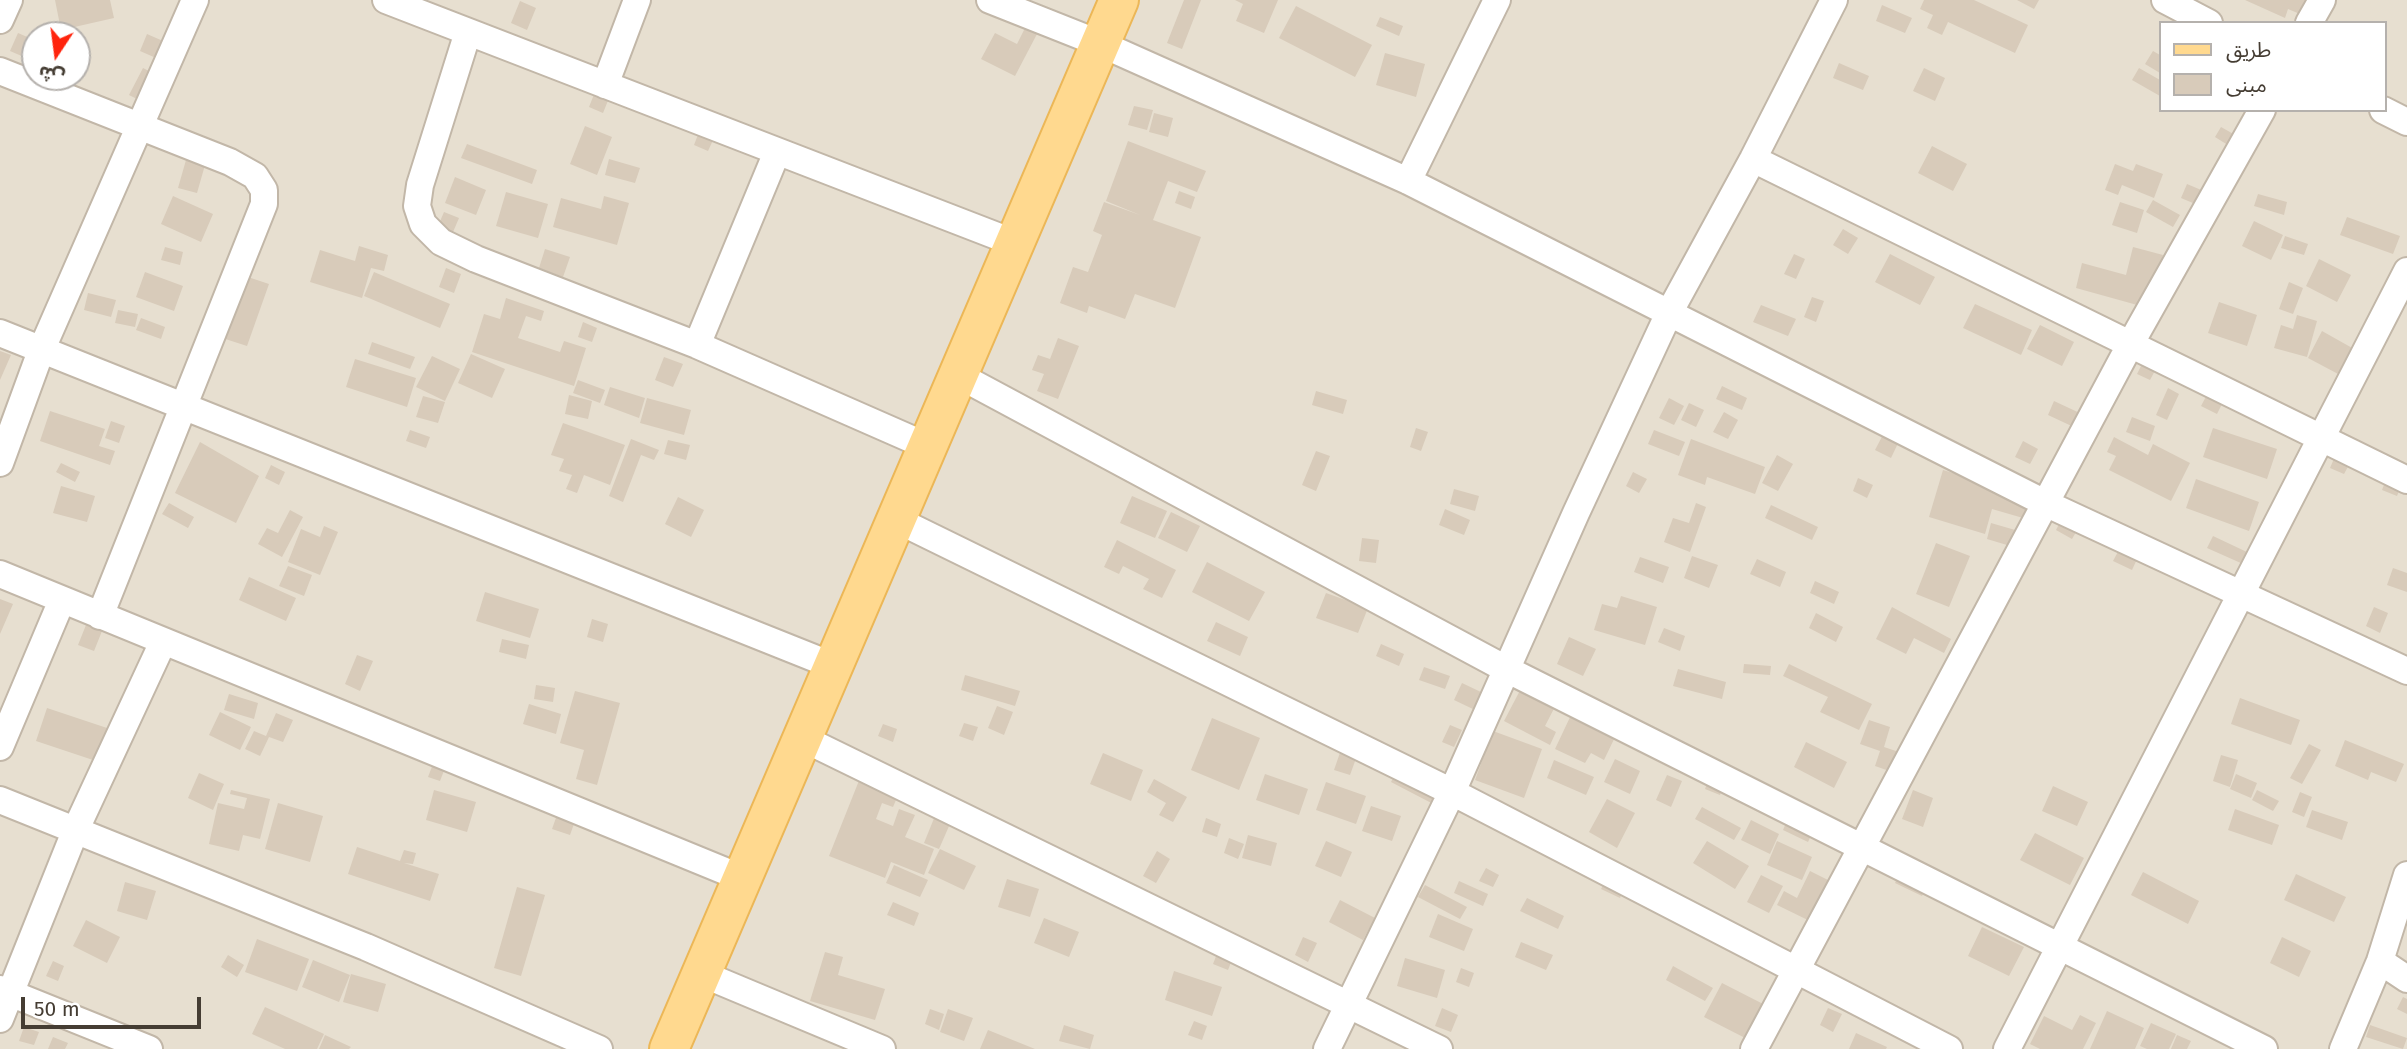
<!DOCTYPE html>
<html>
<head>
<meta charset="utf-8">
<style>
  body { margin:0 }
  #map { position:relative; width:2407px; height:1049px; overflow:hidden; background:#f3ede2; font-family:"Fira Sans","Noto Sans Arabic",sans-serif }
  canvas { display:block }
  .legend { position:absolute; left:2159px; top:21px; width:228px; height:91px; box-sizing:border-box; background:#fff; border:2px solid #b5b1ad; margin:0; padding:9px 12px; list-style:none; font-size:21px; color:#453d33 }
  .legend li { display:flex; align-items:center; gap:14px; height:35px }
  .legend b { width:35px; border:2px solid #b5b1ad }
  .north { position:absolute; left:21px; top:21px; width:70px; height:70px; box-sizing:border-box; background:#fff; border:2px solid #b5b1ad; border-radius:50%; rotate:193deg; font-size:19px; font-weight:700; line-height:28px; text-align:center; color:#453d33 }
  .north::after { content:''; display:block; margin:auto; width:24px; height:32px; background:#ff240d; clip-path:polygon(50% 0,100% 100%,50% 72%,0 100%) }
  .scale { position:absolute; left:21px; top:997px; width:180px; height:32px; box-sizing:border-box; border:4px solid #453d33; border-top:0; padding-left:9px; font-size:21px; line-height:24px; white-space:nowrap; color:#453d33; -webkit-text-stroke:5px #fff; paint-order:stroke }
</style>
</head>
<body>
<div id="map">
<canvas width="2407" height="1049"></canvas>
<ul class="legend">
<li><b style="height:9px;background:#ffd98f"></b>طريق</li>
<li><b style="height:19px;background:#d8cbba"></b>مبنى</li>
</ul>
<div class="north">ش</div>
<div class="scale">50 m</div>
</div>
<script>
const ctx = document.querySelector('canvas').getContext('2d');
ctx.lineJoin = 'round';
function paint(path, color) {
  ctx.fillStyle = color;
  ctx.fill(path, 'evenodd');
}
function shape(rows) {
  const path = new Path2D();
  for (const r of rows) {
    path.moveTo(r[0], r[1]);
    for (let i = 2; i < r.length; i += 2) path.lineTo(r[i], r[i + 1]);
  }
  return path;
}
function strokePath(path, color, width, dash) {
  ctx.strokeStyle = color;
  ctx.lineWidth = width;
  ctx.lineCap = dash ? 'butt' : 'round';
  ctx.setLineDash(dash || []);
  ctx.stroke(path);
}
paint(shape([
  [0,0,2407,0,2407,1049,0,1049],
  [2160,23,2384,23,2384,110,2160,110],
  [35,35,77,35,77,77,35,77]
]), '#e7dfd0');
paint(shape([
  [55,0,110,0,114,18,61,30],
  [1184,0,1201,0,1182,49,1167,43],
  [1235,0,1278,0,1264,33,1236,21,1243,4],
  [1924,0,1974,0,2028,25,2015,53,1948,22,1942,35,1927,28,1933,15,1920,9],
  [2017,0,2039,0,2034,9],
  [2245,0,2309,0,2307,17,2288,9,2285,18],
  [520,1,536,8,527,30,511,23],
  [1882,5,1912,18,1905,33,1876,21],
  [1296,6,1372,45,1355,77,1279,38],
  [1380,17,1403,26,1399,36,1376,26],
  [1025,28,1037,34,1015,76,981,59,995,33,1017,44],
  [18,33,32,39,24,57,10,51],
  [147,34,163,41,156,58,140,51],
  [2153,51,2160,55,2160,73,2145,64],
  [1385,53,1425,64,1416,97,1376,85],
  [1839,63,1869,76,1863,90,1833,78],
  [143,68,157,75,143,102,129,95],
  [1924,68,1945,78,1935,101,1913,91],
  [2139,68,2160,80,2160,96,2132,80],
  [599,82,613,88,603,113,589,107],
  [1134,106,1153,110,1147,130,1128,125],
  [1154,113,1173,118,1168,137,1149,132],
  [585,126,612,137,597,175,570,164],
  [2221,127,2237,136,2231,147,2215,137],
  [699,132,714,138,708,151,694,145],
  [1128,141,1206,171,1197,192,1168,181,1153,220,1201,237,1175,308,1135,294,1125,319,1089,306,1087,313,1060,303,1073,267,1088,272,1102,235,1093,231,1104,202,1140,215,1106,201],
  [467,144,537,170,532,184,461,158],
  [1932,146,1967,164,1953,191,1918,173],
  [609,159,640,168,635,183,605,175],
  [186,160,205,165,197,193,178,188],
  [2115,164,2133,171,2136,164,2163,174,2154,198,2122,185,2118,195,2105,190],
  [455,177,486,190,476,215,445,203],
  [2187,184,2206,192,2200,206,2181,198],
  [1179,191,1195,197,1191,209,1175,203],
  [506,192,548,204,538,238,496,226],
  [2258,194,2287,202,2284,215,2254,206],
  [173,196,213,214,201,242,161,224],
  [604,196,629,203,617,245,553,227,561,198,601,209],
  [2153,200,2180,215,2173,227,2146,212],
  [2120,202,2144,210,2137,233,2112,225],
  [444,212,459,218,453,232,438,226],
  [2347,217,2400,236,2393,254,2340,235],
  [2254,221,2283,235,2271,260,2242,246],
  [1843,229,1858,238,1848,254,1833,245],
  [2285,236,2308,244,2304,255,2281,248],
  [359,246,388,255,384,271,371,268,362,298,310,282,320,250,355,261],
  [165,247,183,252,180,265,161,260],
  [2133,247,2163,255,2148,308,2076,288,2082,263,2126,275],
  [545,249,570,257,563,277,539,268],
  [1794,254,1805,259,1796,279,1784,274],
  [1890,254,1935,277,1920,305,1875,282],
  [2319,259,2351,275,2337,302,2306,286],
  [446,268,461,274,454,293,439,287],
  [230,271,269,284,247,346,213,335],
  [145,272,183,286,174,311,136,297],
  [374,272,450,304,440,328,364,296],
  [2289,282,2303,288,2293,314,2279,309],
  [88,293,116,300,111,317,84,310],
  [1812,297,1824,301,1816,322,1804,317],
  [506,298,544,311,541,321,526,316,518,338,560,352,564,341,586,348,574,386,472,352,484,314,500,319],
  [2219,302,2257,315,2247,346,2208,333],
  [1975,304,2032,330,2021,355,1963,328],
  [1761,305,1796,319,1788,336,1753,322],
  [118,310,138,314,135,327,115,323],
  [2297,315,2317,321,2307,357,2274,348,2281,325,2293,329],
  [141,318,165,327,161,339,136,330],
  [583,322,597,328,592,342,578,337],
  [2040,325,2074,342,2062,366,2027,349],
  [2322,331,2354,349,2340,375,2308,358],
  [1058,338,1079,346,1058,399,1037,391,1044,374,1032,370,1038,355,1050,359],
  [372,342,415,357,410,369,368,354],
  [0,351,11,355,0,380],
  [471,354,505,369,492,398,458,383],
  [432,356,460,369,445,401,416,387],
  [664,357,683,364,673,387,655,380],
  [2145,358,2158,365,2150,380,2137,374],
  [355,359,416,378,407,407,346,387],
  [578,380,605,390,600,403,573,393],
  [1722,386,1747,398,1742,410,1716,399],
  [610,387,645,398,639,418,604,405],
  [2168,388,2179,394,2167,420,2156,415],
  [1316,391,1347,400,1343,414,1312,405],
  [2209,391,2225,398,2217,414,2201,406],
  [569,395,592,401,588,419,565,414],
  [423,396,445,402,438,423,416,417],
  [647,398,691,410,684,435,640,423],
  [1669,398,1684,406,1674,425,1659,418],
  [2054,401,2084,415,2078,429,2048,415],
  [1689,403,1704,410,1696,427,1681,420],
  [50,411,105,429,99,446,115,451,110,465,40,441],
  [1724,412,1738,420,1728,439,1713,432],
  [2132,417,2155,426,2150,441,2126,432],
  [111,421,125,426,119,443,105,438],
  [563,423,625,445,610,485,584,475,577,493,566,489,572,475,559,471,564,459,551,455],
  [1416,428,1428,432,1421,451,1410,447],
  [2213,428,2277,449,2267,479,2203,457],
  [1886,429,1901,437,1891,458,1875,450],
  [410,430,430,437,426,448,406,441],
  [1654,430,1685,442,1679,456,1648,444],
  [2114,437,2148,455,2153,444,2190,463,2171,501,2109,470,2116,456,2107,452],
  [631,439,659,450,654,460,641,455,623,502,609,496],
  [1691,439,1765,467,1755,494,1707,477,1705,485,1678,475],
  [668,440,690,445,686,460,664,454],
  [2023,441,2038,449,2030,464,2015,457],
  [200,442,259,476,236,523,175,493],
  [1316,451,1330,456,1316,491,1302,485],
  [2336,454,2351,461,2344,474,2330,468],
  [1777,455,1793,464,1778,491,1762,483],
  [61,463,80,472,75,482,56,472],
  [271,465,285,472,279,485,265,478],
  [1943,470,2030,496,2023,518,1992,509,1985,534,1929,517],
  [1633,472,1647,479,1639,493,1626,486],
  [2387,477,2402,483,2397,496,2382,490],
  [1858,478,1873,485,1867,498,1853,491],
  [2196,479,2259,502,2249,531,2186,508],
  [61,486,95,496,87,522,53,513],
  [1454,489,1479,496,1475,511,1450,504],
  [1132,496,1167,511,1155,538,1120,523],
  [678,497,704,510,691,537,665,524],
  [169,503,194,517,188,528,162,514],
  [1696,503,1706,507,1690,552,1664,542,1673,518,1689,523],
  [1771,505,1818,527,1812,540,1765,518],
  [1445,509,1470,520,1464,535,1439,525],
  [290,510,303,517,282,557,258,544,267,528,278,533],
  [2066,511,2083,520,2072,539,2056,530],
  [1171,512,1200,526,1187,552,1158,538],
  [1991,523,2022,532,2017,548,1987,539],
  [324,526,338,532,320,575,288,562,301,529,320,537],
  [2213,536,2249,553,2243,564,2207,548],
  [1362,538,1379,540,1376,563,1359,561],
  [1117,540,1176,570,1162,598,1143,589,1149,579,1123,566,1119,574,1104,567],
  [1936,543,1970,556,1949,607,1916,594],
  [2120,548,2138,557,2132,570,2113,561],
  [1692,556,1718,565,1709,588,1684,578],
  [1640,557,1669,567,1663,583,1634,572],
  [1757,559,1786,572,1780,587,1750,574],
  [1207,562,1265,592,1249,621,1192,592],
  [288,566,312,575,304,596,279,586],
  [2393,568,2407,573,2407,592,2387,585],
  [249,577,296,598,286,621,239,600],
  [1815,581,1839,592,1834,604,1810,593],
  [485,592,539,609,530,638,476,621],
  [1326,593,1368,608,1358,633,1316,618],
  [1621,596,1657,607,1645,645,1594,630,1602,604,1617,608],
  [0,599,13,604,0,634],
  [1892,607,1951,639,1944,653,1914,638,1906,654,1876,639],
  [2374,607,2388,613,2380,633,2366,626],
  [1816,613,1843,627,1836,642,1809,628],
  [592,619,608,624,603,642,587,637],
  [1216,622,1248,637,1240,656,1207,641],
  [86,625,102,631,94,651,78,645],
  [1664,628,1685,636,1680,651,1658,642],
  [1569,637,1596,649,1583,676,1557,664],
  [502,639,529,645,526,659,499,652],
  [1381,644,1404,654,1399,666,1376,656],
  [357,655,373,661,360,691,345,684],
  [1744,664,1771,666,1770,675,1743,673],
  [1789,664,1872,704,1859,730,1820,712,1828,697,1783,676],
  [1424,667,1450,676,1445,689,1419,680],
  [1678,669,1726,682,1722,699,1673,686],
  [965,675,1020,691,1015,706,961,690],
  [1526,679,1560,697,1545,726,1556,732,1550,745,1504,721],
  [1462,683,1483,693,1475,710,1454,700],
  [536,685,555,688,553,702,534,699],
  [575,691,620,703,597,785,576,779,584,750,560,743],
  [229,694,258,703,254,719,224,710],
  [2240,698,2300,720,2291,745,2231,724],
  [529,704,561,714,556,734,523,724],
  [997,706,1013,712,1004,735,988,728],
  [47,708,110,729,99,762,36,741],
  [220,712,251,727,240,750,209,735],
  [276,713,293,720,283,742,269,737,260,756,245,749,254,731,266,736],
  [1572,713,1616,735,1604,760,1591,753,1585,763,1555,749],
  [1212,718,1260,738,1239,790,1191,770],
  [1869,720,1890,727,1884,747,1905,754,1898,774,1875,766,1880,751,1860,744],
  [964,723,978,727,973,741,959,736],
  [883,724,897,729,893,742,878,736],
  [1450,725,1462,730,1454,747,1442,742],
  [1493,731,1542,749,1524,798,1475,780],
  [2345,740,2404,764,2396,782,2371,772,2368,780,2335,766],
  [1806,742,1847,762,1834,788,1794,767],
  [2309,744,2321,750,2302,784,2290,778],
  [1342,747,1358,753,1350,775,1334,770],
  [1103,753,1143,770,1131,801,1090,784],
  [2221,755,2238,760,2230,787,2213,781],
  [1615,759,1640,771,1630,794,1604,782],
  [1554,760,1594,777,1586,795,1547,778],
  [433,764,445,768,440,781,428,777],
  [1400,764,1449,789,1439,807,1391,782],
  [199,773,224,784,213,810,188,798],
  [862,773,901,788,893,807,882,803,876,819,893,826,899,809,915,815,905,837,934,849,924,875,891,862,885,878,829,856],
  [1265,774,1308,789,1299,815,1256,800],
  [2236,774,2257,783,2251,798,2230,789],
  [1667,775,1682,781,1671,807,1656,800],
  [1710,775,1725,781,1720,795,1705,789],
  [1154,779,1187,797,1173,822,1159,815,1166,803,1147,792],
  [1326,782,1366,796,1356,824,1316,810],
  [2053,786,2088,802,2077,826,2042,811],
  [231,790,270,799,260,839,243,835,239,851,209,844,218,803,244,809,247,798,230,794],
  [434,790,476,802,467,832,426,820],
  [1913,790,1933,798,1923,827,1902,819],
  [2257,790,2279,801,2273,811,2252,800],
  [2300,792,2312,797,2304,817,2292,812],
  [1607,799,1635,813,1617,848,1589,832],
  [278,803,323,816,310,862,265,849],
  [1371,806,1401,816,1392,841,1362,831],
  [1702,807,1741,828,1734,840,1695,819],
  [2235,809,2279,825,2272,845,2228,830],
  [2312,810,2348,822,2342,840,2306,827],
  [937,811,953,817,939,849,924,843],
  [1790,814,1816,825,1808,842,1783,830],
  [557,815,575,821,570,835,552,829],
  [1206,818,1221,824,1217,837,1202,832],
  [1751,820,1779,834,1770,854,1741,840],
  [2035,833,2084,858,2070,885,2020,860],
  [1248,835,1277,843,1271,866,1242,858],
  [1229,838,1244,844,1238,859,1224,853],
  [1326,841,1352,852,1341,877,1315,866],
  [1707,841,1749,866,1735,889,1693,863],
  [1777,841,1812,857,1802,880,1767,865],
  [357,847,400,861,404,850,416,853,413,864,404,863,439,874,430,901,348,874],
  [940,849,976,866,964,890,928,873],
  [1157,851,1170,859,1156,883,1143,876],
  [894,865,928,880,920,897,886,883],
  [1486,868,1499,875,1493,887,1479,881],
  [1901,870,1928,883,1922,896,1895,883],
  [1810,871,1836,884,1816,924,1777,905,1784,891,1797,898],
  [2143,872,2199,901,2188,924,2131,895],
  [1609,874,1627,882,1620,898,1601,889],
  [2296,874,2346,897,2334,922,2284,900],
  [1761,875,1783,886,1769,913,1747,902],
  [1007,879,1039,889,1030,917,998,907],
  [1459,881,1488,894,1483,906,1454,893],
  [125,882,156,891,147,920,117,911],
  [1425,885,1467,907,1460,919,1418,897],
  [517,887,545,895,521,976,494,968],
  [1527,898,1564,916,1558,929,1520,911],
  [1340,900,1375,918,1363,940,1329,922],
  [893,902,919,913,914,926,887,915],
  [1438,914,1473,929,1464,951,1429,937],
  [1044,918,1079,932,1069,957,1034,943],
  [86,920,120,937,107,963,73,946],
  [1982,927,2024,947,2009,976,1968,956],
  [1303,937,1317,943,1308,962,1295,955],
  [2282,937,2311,951,2299,977,2270,963],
  [257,939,309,959,297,991,245,972],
  [1521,942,1553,955,1546,970,1515,957],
  [1220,946,1235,952,1228,970,1213,964],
  [825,952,843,957,838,975,885,989,875,1020,810,1001],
  [228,955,244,965,237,977,221,967],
  [1405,958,1445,970,1437,998,1397,986],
  [313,960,350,975,339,1002,302,987],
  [53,961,64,966,58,981,46,976],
  [1673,966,1713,988,1705,1001,1666,980],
  [1461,968,1474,973,1469,987,1456,982],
  [1174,971,1222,987,1212,1016,1165,1000],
  [351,974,386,984,378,1012,343,1002],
  [1722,983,1769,1007,1751,1041,1704,1017],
  [2403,997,2407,999,2407,1014,2397,1009],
  [265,1007,324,1034,317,1049,285,1049,252,1034],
  [1442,1008,1458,1015,1451,1032,1435,1026],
  [1828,1008,1842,1014,1833,1032,1820,1025],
  [930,1009,944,1014,939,1030,925,1024],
  [948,1009,973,1018,964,1041,940,1032],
  [2107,1011,2144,1028,2135,1049,2090,1049],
  [2080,1015,2096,1023,2083,1049,2040,1049,2030,1044,2044,1016,2072,1030],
  [1194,1021,1207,1026,1202,1040,1188,1035],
  [2151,1023,2176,1034,2169,1049,2147,1049,2140,1046],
  [1064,1025,1094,1035,1090,1049,1059,1041],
  [2370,1025,2407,1038,2403,1049,2366,1037],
  [24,1027,39,1032,34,1045,19,1041],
  [988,1030,1035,1049,980,1049],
  [1856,1033,1887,1047,1886,1049,1849,1049],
  [325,1035,351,1047,349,1049,319,1049],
  [2177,1035,2191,1041,2187,1049,2171,1049],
  [53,1037,68,1043,65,1049,48,1049]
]), '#d8cbba');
const street = shape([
  [386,0,1015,243],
  [990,0,1101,44,1408,181,2047,504,2407,671],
  [2165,0,2209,23],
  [0,20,9,0],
  [2309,23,2322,0],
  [468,32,420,185,417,206,423,224,441,242,476,259,697,345,927,446],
  [0,71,230,162,255,176,264,190,264,204,100,616],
  [605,85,637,0],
  [2383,110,2407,122],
  [1753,159,2407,480],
  [1408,181,1497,0],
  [0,333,834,666],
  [697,345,777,152],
  [958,375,1506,669,2264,1049],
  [0,463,41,351,195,0],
  [895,519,1452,792,1949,1049],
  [0,574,742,878],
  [802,738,1439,1049],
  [0,747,62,600],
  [0,800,366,947,599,1049],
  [2380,961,2407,979],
  [700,973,882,1049],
  [0,989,149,1049],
  [0,1019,76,829,163,642],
  [1327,1049,1452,792,1576,513,1669,313,1753,159,1834,0],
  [1754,1049,2131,343,2262,110],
  [2007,1049,2407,271],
  [2343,1049,2380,961,2407,875]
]);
const primary = shape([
  [669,1049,1119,0]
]);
strokePath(street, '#c2b7a8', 30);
strokePath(primary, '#ecb757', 42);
strokePath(street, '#fff', 26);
strokePath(primary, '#ffd98f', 38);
</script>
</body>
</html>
